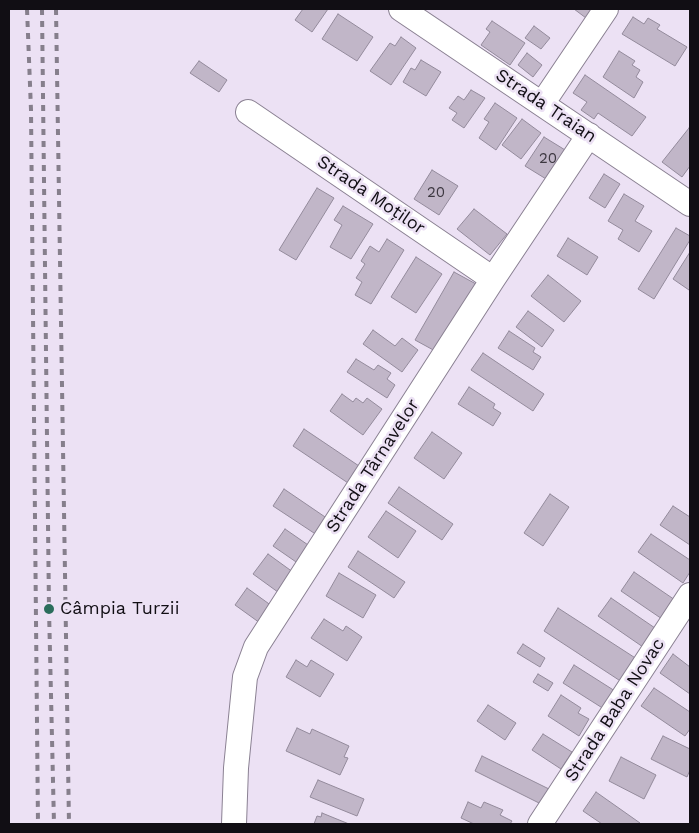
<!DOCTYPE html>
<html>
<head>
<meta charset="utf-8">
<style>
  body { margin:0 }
  #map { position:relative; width:699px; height:833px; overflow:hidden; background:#ece1f4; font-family:"Work Sans",sans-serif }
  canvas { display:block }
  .frame { position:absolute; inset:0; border:10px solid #110e14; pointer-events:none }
</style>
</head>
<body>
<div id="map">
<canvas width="699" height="833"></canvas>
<div class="frame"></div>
</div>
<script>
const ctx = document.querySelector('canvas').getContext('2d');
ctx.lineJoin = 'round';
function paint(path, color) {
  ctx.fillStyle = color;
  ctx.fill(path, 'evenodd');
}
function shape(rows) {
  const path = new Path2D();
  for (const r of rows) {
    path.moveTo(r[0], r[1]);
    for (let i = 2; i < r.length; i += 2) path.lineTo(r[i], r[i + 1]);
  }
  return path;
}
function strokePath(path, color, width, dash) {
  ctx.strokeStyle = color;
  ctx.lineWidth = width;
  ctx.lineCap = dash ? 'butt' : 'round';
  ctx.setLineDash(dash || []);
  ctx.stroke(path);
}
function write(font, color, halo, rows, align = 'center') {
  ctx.font = font + ' "Work Sans",sans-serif';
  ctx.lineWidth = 5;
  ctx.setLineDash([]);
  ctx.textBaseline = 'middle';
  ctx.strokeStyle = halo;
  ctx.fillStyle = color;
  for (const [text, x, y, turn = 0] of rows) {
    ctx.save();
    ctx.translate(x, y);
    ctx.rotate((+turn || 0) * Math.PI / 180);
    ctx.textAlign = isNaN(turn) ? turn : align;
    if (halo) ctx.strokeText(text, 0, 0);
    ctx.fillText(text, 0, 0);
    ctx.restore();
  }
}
const building = shape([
  [303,9,328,9,312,32,295,20,303,9],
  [574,9,600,9,590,21,574,9],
  [338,14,373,37,357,61,322,39,338,14],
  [633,17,644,24,648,18,660,25,657,29,687,47,675,66,622,34,633,17],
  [492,21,525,43,510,65,481,45,490,32,486,29,492,21],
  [534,26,550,38,541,49,525,38,534,26],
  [401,37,416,48,391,85,370,71,390,43,395,46,401,37],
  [619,51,635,61,632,65,640,70,636,77,643,82,634,98,603,77,619,51],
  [527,53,542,65,533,77,518,65,527,53],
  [421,60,441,72,426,96,403,82,411,68,415,70,421,60],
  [199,61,227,80,219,92,190,73,199,61],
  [585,75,646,117,632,136,598,113,594,119,581,110,587,102,573,93,585,75],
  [471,90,485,98,464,128,452,120,457,113,449,108,458,96,464,100,471,90],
  [495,103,517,118,496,150,479,138,489,122,484,119,495,103],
  [522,119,541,133,521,159,502,145,522,119],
  [689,128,690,129,690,166,682,177,662,162,689,128],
  [544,137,570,153,551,182,525,166,544,137],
  [432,170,458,186,439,215,414,199,432,170],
  [604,174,620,184,605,208,589,198,604,174],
  [317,188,334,198,296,260,279,250,317,188],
  [624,194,644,206,635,221,652,231,639,252,618,239,623,230,608,221,624,194],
  [343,206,373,224,351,259,330,247,342,225,334,220,343,206],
  [474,209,507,234,490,255,457,229,474,209],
  [676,228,690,236,690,240,654,299,638,289,676,228],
  [568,238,598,257,587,275,557,256,568,238],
  [387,239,404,250,371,304,355,295,362,282,356,278,365,264,361,261,370,246,379,252,387,239],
  [690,252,690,288,689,290,673,279,690,252],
  [416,257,442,274,416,313,391,297,416,257],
  [454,272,476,284,437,352,415,340,454,272],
  [548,275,581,301,564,322,531,296,548,275],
  [528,311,554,330,542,347,516,327,528,311],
  [373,330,395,346,402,338,418,350,402,372,363,344,373,330],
  [509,331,535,348,533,352,541,357,533,370,498,348,509,331],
  [483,353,544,394,533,411,471,370,483,353],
  [356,359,374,370,378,365,391,373,387,379,395,385,387,398,347,372,356,359],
  [469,387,495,404,493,408,501,413,493,426,458,404,469,387],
  [342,394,353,402,356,398,363,403,367,398,382,409,363,435,330,411,342,394],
  [304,429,365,470,354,487,293,446,304,429],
  [432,432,462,453,444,479,414,458,432,432],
  [399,487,453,524,442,540,388,503,399,487],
  [284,489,331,521,320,537,273,506,284,489],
  [550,494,569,507,543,546,524,533,550,494],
  [673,506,690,517,690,545,660,525,673,506],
  [386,511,416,531,398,558,368,537,386,511],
  [285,529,311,547,299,564,273,546,285,529],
  [651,534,690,560,690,572,683,583,638,552,651,534],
  [358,551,405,582,394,598,348,567,358,551],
  [268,554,297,575,282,595,253,574,268,554],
  [634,572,678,602,665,621,621,591,634,572],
  [339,573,376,595,363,618,326,596,339,573],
  [247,588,272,606,260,623,235,605,247,588],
  [611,598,655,628,643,647,598,616,611,598],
  [558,608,640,661,625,684,544,631,558,608],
  [324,619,343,631,346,626,362,637,347,661,311,638,324,619],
  [523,644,545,658,540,667,517,653,523,644],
  [673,654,690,667,690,694,660,673,673,654],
  [296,660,307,667,311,660,334,674,320,697,286,677,296,660],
  [574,665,615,691,604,709,563,683,574,665],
  [538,674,553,683,548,691,533,682,538,674],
  [654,688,690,712,690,729,685,736,641,706,654,688],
  [561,695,581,708,578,713,589,719,579,736,548,716,561,695],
  [488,705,516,723,505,740,477,721,488,705],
  [297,728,310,734,312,729,349,746,344,757,348,758,340,775,286,751,297,728],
  [543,734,572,752,561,769,532,750,543,734],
  [663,736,690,749,690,770,687,777,651,759,663,736],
  [482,756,551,790,543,805,475,771,482,756],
  [621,757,656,775,644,799,609,781,621,757],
  [318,780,364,799,357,816,310,797,318,780],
  [596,792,640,823,639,824,602,824,583,811,596,792],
  [468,802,481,808,484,802,503,810,500,815,512,821,510,824,474,824,461,818,468,802],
  [322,813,349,824,314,824,317,816,321,817,322,813]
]);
paint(building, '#c1b6c8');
strokePath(building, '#938a9b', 1);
const minor = shape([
  [401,9,690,204],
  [542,104,606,9],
  [248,112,493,279],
  [234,824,236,768,245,677,256,647,493,279,589,135],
  [540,824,690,595]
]);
strokePath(minor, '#8a8092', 26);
strokePath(minor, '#fff', 24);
strokePath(shape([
  [27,9,31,110,38,824],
  [42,9,49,609,54,824],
  [56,9,69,824]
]), '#867f8c', 4, [6, 6]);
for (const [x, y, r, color] of [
  [49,609,6,"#2b6d5c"]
]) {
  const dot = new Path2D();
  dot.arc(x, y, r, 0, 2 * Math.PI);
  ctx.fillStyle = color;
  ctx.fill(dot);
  strokePath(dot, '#ece1f4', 2);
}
write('15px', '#3d3841', null, [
  ["20",548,159],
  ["20",436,193]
]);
write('18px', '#110e14', '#ece1f4', [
  ["Strada Traian",546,106,34],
  ["Strada Moților",371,195,34],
  ["Strada Târnavelor",373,466,-57],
  ["Strada Baba Novac",615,710,-57]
]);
write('18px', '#110e14', '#ece1f4', [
  ["Câmpia Turzii",60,609]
], 'left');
</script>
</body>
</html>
